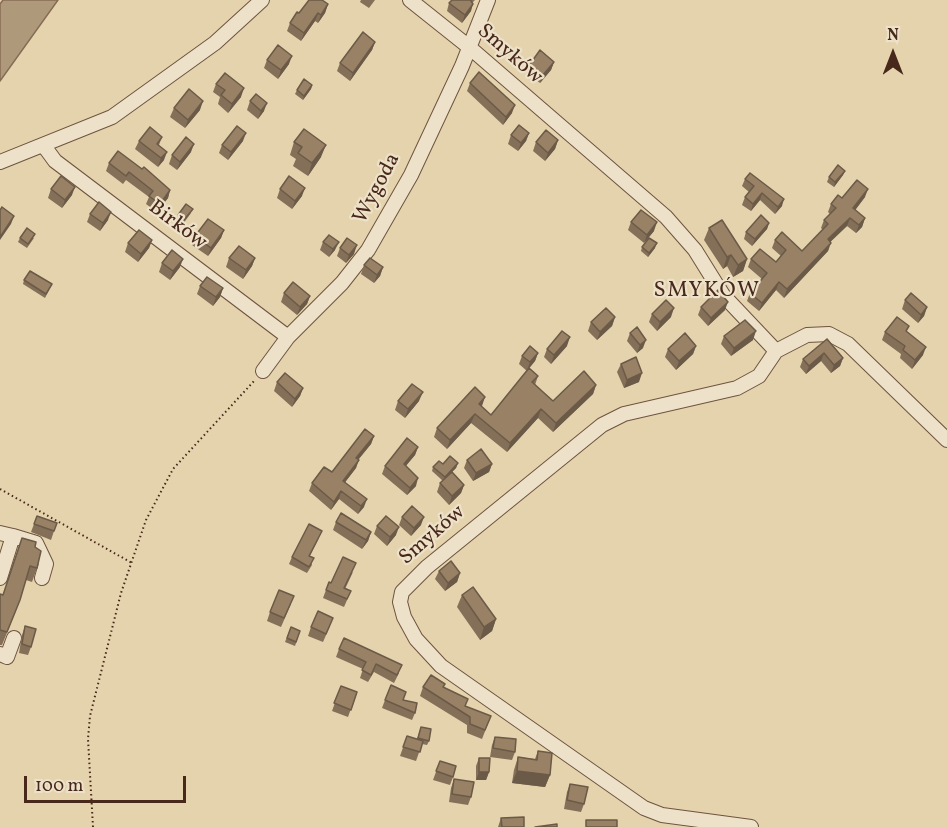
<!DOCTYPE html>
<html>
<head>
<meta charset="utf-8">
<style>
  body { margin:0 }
  #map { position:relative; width:947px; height:827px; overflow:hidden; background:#e4d3ac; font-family:Vollkorn,serif }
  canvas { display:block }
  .north { position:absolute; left:863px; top:24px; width:60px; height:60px; -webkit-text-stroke:4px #ede2c9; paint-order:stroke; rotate:0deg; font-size:16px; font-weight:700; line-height:24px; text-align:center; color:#48281b }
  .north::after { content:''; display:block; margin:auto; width:21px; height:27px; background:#48281b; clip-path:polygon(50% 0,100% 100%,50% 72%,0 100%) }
  .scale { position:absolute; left:24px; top:776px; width:162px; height:27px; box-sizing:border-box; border:3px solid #48281b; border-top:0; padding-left:8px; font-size:18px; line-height:21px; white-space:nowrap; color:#48281b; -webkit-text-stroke:4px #ede2c9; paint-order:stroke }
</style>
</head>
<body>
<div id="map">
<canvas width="947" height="827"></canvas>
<div class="north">N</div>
<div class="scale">100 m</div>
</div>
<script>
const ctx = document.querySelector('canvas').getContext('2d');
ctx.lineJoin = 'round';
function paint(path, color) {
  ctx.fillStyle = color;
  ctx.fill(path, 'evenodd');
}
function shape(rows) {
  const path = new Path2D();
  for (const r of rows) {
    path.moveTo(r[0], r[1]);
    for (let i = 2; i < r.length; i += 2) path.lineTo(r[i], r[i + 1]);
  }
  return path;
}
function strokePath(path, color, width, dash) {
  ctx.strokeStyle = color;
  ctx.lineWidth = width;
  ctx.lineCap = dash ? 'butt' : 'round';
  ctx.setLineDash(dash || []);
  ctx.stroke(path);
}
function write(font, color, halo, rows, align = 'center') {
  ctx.font = font + ' Vollkorn,serif';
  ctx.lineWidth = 4.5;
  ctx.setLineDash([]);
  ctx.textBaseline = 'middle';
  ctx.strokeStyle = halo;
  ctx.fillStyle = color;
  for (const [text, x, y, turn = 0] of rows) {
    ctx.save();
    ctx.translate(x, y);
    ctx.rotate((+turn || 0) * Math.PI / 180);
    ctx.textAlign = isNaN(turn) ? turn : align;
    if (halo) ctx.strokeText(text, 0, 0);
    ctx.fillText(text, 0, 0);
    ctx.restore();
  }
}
const water = shape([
  [3,0,58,0,0,81,0,4,3,0]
]);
paint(water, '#af997b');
strokePath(water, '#866c55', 1.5);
const minor = shape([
  [410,0,469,47,666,217,695,250,723,295,776,351],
  [44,146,55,161,288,337],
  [0,162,112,117,215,43,262,0],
  [263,371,288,337,342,283,368,250,411,175,462,66,488,0],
  [0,533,13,536,0,578],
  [13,536,36,543,46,564,42,578],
  [0,654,7,657,14,638],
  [751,827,662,815,644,808,441,666,416,639,404,617,400,602,402,592,427,567,602,425,624,414,737,388,759,376,776,351,807,335,829,334,848,344,947,440]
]);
strokePath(minor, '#6f533f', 16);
strokePath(shape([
  [0,489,132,563],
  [93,827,88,739,90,716,121,593,146,520,173,469,255,380]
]), '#48281b', 2, [1.5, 3]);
strokePath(minor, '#ede2c9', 14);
paint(shape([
  [361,0,375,0,369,8,360,2],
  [452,0,475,0,472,3,471,11,462,23,447,11,449,3],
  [328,4,325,13,318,23,315,21,301,41,287,31,290,23,299,13],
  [375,42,372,50,350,81,337,71,340,63],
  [267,60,289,64,278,79,264,68],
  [554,62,551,70,540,83,526,72,530,64],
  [470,83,512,113,503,125,467,91],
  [216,84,241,97,228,113,218,104,220,97,213,92],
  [312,85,311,89,303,100,295,94,297,90],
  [250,101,264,111,258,119,247,110],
  [174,108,200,110,185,128,170,117],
  [529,133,526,141,518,151,508,144,511,135],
  [162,137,159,145,164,160,158,167,135,149,139,141],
  [558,140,555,149,545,161,533,151,536,142],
  [243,141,228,160,219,153,222,145],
  [294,142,321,157,308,176,293,166,296,159,290,155],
  [191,152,177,170,169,164,172,155],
  [109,163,170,190,168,198,157,212,146,204,149,197,126,180,123,184,106,171],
  [845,171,843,175,834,187,827,182,829,177],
  [745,179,782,206,775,214,760,200,751,211,742,205,745,197,749,192,742,186],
  [51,189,72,195,62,208,48,198],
  [280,189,302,196,292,209,277,198],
  [865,197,855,210,865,218,862,227,856,233,847,226,830,242,828,251,784,298,776,290,759,311,747,301,750,293,762,279,748,267,751,259,776,262,781,256,772,248,775,240,802,251,823,230,821,228,824,220,830,214,828,212,831,204,842,198],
  [191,213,183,224,176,220,178,215],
  [90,214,108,220,100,231,87,222],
  [631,222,654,231,644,243,628,230],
  [769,223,767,229,752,246,744,239,746,232],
  [709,228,747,259,743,271,733,277,727,266,723,269,704,240],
  [224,230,221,238,208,256,192,245,195,236],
  [20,238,34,238,27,248,18,242],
  [152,240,149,248,138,262,125,252,128,243],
  [323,242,335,250,329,257,320,250],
  [642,247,655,248,648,257,641,251],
  [340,248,354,254,346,263,337,256],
  [229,258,255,258,252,266,243,279,226,267],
  [162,263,180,267,170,280,159,272],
  [364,265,383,267,380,276,374,283,361,274],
  [24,280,52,284,45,298,23,284],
  [200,286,223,288,220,297,213,306,197,294],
  [284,293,310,296,307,304,297,315,281,302],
  [905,300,927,307,924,316,918,323,902,309],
  [701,307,725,310,708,326,698,315],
  [652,314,671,317,657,331,649,322],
  [615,317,612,326,597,340,588,331,591,322],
  [885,332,908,332,923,355,912,369,900,358,901,354,882,340],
  [630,333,643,348,637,353,627,341],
  [724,336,753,340,731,356,721,344],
  [827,339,843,358,840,366,831,373,821,361,806,374,800,367,803,359],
  [567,346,551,364,544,357,547,349],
  [696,346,693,354,676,370,665,357,668,349],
  [538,353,535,361,529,368,538,376,535,385,553,401,596,385,593,394,553,432,538,418,507,452,471,423,447,449,434,437,437,428,482,406,481,406,491,415,527,371,519,364,522,356],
  [621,364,639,382,624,388,617,372],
  [277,382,303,388,300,396,292,407,274,391],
  [398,401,419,401,405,418,395,410],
  [374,436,371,444,358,460,356,468,345,482,364,507,358,514,339,499,331,510,309,491,312,483,332,472],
  [418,447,415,455,406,466,416,486,407,495,382,474,385,466],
  [467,460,492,464,489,472,473,481,464,468],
  [458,463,456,468,452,472,464,485,461,493,449,505,437,492,440,483,443,481,432,471,433,467,443,464],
  [37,516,54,531,51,540,31,532],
  [402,517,421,525,411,536,399,525],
  [336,522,371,532,368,541,362,549,333,530],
  [377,526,396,535,387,546,374,534],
  [319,538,310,556,312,565,307,573,289,564,292,557],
  [35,547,37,568,32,582,26,580,15,613,2,645,0,645,0,594,3,595],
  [439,571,460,573,457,582,445,591,435,579],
  [353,572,345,589,351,591,344,607,323,598,329,582,331,583],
  [462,595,496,619,492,631,480,640,457,607],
  [291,604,281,627,267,621,270,612],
  [25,626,31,647,28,655,19,653,22,635],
  [330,626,323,642,308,636,311,627],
  [291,627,300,631,295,646,285,642],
  [339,649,399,673,394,683,374,672,368,682,360,678,363,669,336,657],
  [341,686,357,692,348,717,332,711],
  [423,687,444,687,465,706,491,716,482,739,467,733,467,725,420,696],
  [385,700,403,700,415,713,412,720,382,708],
  [421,727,429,741,427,745,422,744,416,761,400,756,407,736,417,739],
  [495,737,515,752,512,760,490,757,492,745],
  [538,751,550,775,545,787,512,783,514,770,518,757,535,759],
  [479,758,489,772,486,780,476,780,476,766],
  [440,761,453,777,450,785,433,780],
  [454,779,471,797,468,805,449,802,451,788],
  [570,784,584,804,581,812,564,809,567,792],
  [501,818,524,827,498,827]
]), '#846f58');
paint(shape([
  [328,4,325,13,318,23,321,15],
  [473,4,471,11,462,23,465,15],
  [318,13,315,21,301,41,304,33],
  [375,42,372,50,350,81,353,73],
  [292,56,289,64,278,79,281,70],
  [554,62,551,70,540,83,543,75],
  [312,85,311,89,303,100,304,96],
  [244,88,241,97,228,113,232,104],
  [203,101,200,110,185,128,188,120],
  [267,103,264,111,258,119,261,111],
  [515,105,512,113,503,125,506,117],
  [246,133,243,141,228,160,231,152],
  [529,133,526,141,518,151,521,143],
  [558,140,555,149,545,161,548,153],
  [194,144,191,152,177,170,180,162],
  [326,145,321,157,308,176,312,163],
  [167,152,164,160,158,167,161,158],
  [845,171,843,175,834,187,835,182],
  [75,187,72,195,62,208,65,200],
  [305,188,302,196,292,209,295,201],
  [868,189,865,197,850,217,853,208],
  [170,190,168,198,157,212,160,204],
  [762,193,760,200,751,211,753,204],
  [784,199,782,206,775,214,778,207],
  [111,212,108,220,100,231,103,223],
  [14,216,11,224,0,240,0,237],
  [850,218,847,226,825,247,828,239],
  [865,218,862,227,856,233,859,225],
  [657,222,654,231,644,243,647,235],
  [769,223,767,229,752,246,755,239],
  [224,230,221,238,208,256,211,248],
  [152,240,149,248,138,262,141,254],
  [339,242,335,250,329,257,333,249],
  [657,243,655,248,648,257,649,253],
  [831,243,828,251,784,298,787,289],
  [357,245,354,254,346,263,349,255],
  [731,255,727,266,723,269,727,257],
  [255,258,252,266,243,279,246,270],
  [183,259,180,267,170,280,173,271],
  [747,259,743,271,733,277,738,265],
  [383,267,380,276,374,283,377,275],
  [779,282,776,290,759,311,762,303],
  [223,288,220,297,213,306,216,297],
  [310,296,307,304,297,315,300,307],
  [728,302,725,310,708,326,711,318],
  [927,307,924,316,918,323,921,315],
  [674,308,671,317,657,331,660,322],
  [615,317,612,326,597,340,600,332],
  [756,331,753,340,731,356,734,348],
  [570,337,567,346,551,364,554,355],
  [646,340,643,348,637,353,640,345],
  [696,346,693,354,676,370,679,361],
  [926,347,923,355,912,369,915,360],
  [538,353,535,361,527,371,530,362],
  [824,353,821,361,806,374,809,366],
  [843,358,840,366,831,373,834,365],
  [642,373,639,382,624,388,627,380],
  [596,385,593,394,553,432,556,423],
  [303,388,300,396,292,407,295,399],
  [423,392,419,401,405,418,408,409],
  [485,397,482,406,475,413,479,404],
  [541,409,538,418,507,452,510,443],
  [475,414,471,423,447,449,450,440],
  [374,436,371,444,353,466,356,458],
  [418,447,415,455,401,471,404,464],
  [359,460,356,468,340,489,343,481],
  [458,463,456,468,443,481,445,477],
  [492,464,489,472,473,481,476,473],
  [418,478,416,486,407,495,410,488],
  [464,485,461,493,449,505,452,496],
  [341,491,339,499,331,510,334,502],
  [367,499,364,507,358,514,361,506],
  [424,517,421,525,411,536,414,528],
  [399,527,396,535,387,546,390,537],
  [371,532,368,541,362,549,366,540],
  [460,573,457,582,445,591,448,583],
  [496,619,492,631,480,640,484,627],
  [517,771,550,775,545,787,512,783],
  [479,772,489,772,486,780,476,780]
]), '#6b5a47');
const building = shape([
  [309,0,322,0,328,4,321,15,318,13,304,33,290,23,297,12,299,13,309,0],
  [452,0,471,0,471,1,473,4,465,15,449,3,452,0],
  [363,32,375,42,353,73,340,63,363,32],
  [278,45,292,56,281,70,267,60,278,45],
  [540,50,554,62,543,75,530,64,540,50],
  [479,72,515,105,506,117,470,83,479,72],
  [225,73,244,88,232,104,221,95,225,90,216,84,225,73],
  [304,79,312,85,304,96,297,90,304,79],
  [189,89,203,101,188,120,174,108,189,89],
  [256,94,267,103,261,111,250,101,256,94],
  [519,125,529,133,521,143,511,135,519,125],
  [237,126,246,133,231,152,222,145,237,126],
  [150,127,162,137,157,144,167,152,161,158,139,141,150,127],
  [304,129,326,145,312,163,298,153,302,147,294,142,304,129],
  [546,130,558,140,548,153,536,142,546,130],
  [186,137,194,144,180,162,172,155,186,137],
  [118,151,142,169,144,167,170,190,160,204,149,196,153,191,129,172,126,176,109,163,118,151],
  [838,165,845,171,835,182,829,177,838,165],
  [750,173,784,199,778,207,762,193,753,204,745,197,754,186,745,179,750,173],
  [61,176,75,187,65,200,51,189,61,176],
  [289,176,305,188,295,201,280,189,289,176],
  [857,180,868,189,853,208,865,218,859,225,850,218,828,239,831,243,787,289,779,282,762,303,750,293,767,273,751,259,760,249,776,262,786,250,775,240,782,232,802,251,828,224,824,220,836,208,831,204,838,195,842,198,857,180],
  [99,202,111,212,103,223,90,214,99,202],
  [186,204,193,209,184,220,178,215,186,204],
  [2,207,14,216,0,237,0,210,2,207],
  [641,210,657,222,647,235,631,222,641,210],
  [761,215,769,223,755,239,746,232,761,215],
  [208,219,224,230,211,248,195,236,208,219],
  [722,220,747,259,738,265,731,255,727,257,709,228,722,220],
  [27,228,35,234,28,244,20,238,27,228],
  [139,230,152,240,141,254,128,243,139,230],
  [329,235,339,242,333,249,323,242,329,235],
  [347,238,357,245,349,255,340,248,347,238],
  [649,238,657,243,649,253,642,247,649,238],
  [239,246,255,258,246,270,229,258,239,246],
  [172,250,183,259,173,271,162,263,172,250],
  [370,258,383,267,377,275,364,265,370,258],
  [30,271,52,284,46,294,24,280,30,271],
  [207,277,223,288,216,297,200,286,207,277],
  [293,282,310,296,300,307,284,293,293,282],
  [718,290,728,302,711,318,701,307,718,290],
  [911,293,927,307,921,315,905,300,911,293],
  [666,300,674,308,660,322,652,314,666,300],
  [606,308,615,317,600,332,591,322,606,308],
  [897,317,909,326,906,331,926,347,915,360,903,350,905,346,885,332,897,317],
  [745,320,756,331,734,348,724,336,745,320],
  [637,327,646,340,640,345,630,333,637,327],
  [562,331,570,337,554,355,547,349,562,331],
  [685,333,696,346,679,361,668,349,685,333],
  [827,339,843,358,834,365,824,353,809,366,803,359,827,339],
  [530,346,538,353,530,362,522,356,530,346],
  [636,357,642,373,627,380,621,364,636,357],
  [529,368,538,376,532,382,553,401,584,371,596,385,556,423,541,409,510,443,475,414,450,440,437,428,475,387,485,397,479,404,491,415,529,368],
  [285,373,303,388,295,399,277,382,285,373],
  [412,384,423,392,408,409,398,401,412,384],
  [365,429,374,436,356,458,359,460,343,481,367,499,361,506,341,491,334,502,312,483,324,467,332,472,365,429],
  [407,438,418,447,404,464,418,478,410,488,385,466,407,438],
  [481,449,492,464,476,473,467,460,481,449],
  [450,456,458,463,445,477,433,467,439,461,443,464,450,456],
  [452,472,464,485,452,496,440,483,452,472],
  [412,506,424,517,414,528,402,517,412,506],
  [341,513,371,532,366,540,336,522,341,513],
  [37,516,57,523,54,531,34,524,37,516],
  [386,516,399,527,390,537,377,526,386,516],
  [309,524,322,531,309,556,314,558,309,567,292,557,309,524],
  [22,538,36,542,35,547,41,551,37,568,30,566,20,600,7,632,0,630,0,594,3,595,22,538],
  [343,557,356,563,344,588,351,591,347,599,326,590,329,582,331,583,343,557],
  [451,561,460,573,448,583,439,571,451,561],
  [473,587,496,619,484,627,462,595,473,587],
  [279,590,294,596,284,618,270,612,279,590],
  [318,611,333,618,326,634,311,627,318,611],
  [25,626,36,629,31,647,22,644,25,626],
  [291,627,300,631,296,642,287,638,291,627],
  [344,638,402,665,397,675,376,664,371,675,362,670,366,662,339,649,344,638],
  [431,675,445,684,443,687,468,699,465,706,491,716,485,730,470,724,470,717,423,687,431,675],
  [391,685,406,692,403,700,417,703,415,713,385,700,391,685],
  [341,686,357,692,351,710,334,703,341,686],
  [421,727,431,729,429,741,418,738,421,727],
  [407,736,423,741,420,752,403,747,407,736],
  [495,737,516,739,515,752,493,748,495,737],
  [538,751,552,753,550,775,517,771,518,757,537,760,538,751],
  [479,758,490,758,489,772,479,772,479,758],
  [440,761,456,766,453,777,436,771,440,761],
  [454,779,474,782,471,797,452,794,454,779],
  [570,784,588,787,584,804,567,800,570,784],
  [524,817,524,827,502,827,501,818,524,817],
  [586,820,617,820,617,827,586,827,586,820],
  [557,824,557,827,535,827,557,824]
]);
paint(building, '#998166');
strokePath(building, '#6b5a47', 1.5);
write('21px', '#48281b', '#ede2c9', [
  ["Smyków",509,55,41],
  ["Wygoda",378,189,-62],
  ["Birków",177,226,37],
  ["Smyków",433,536,-41]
]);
ctx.letterSpacing = '1.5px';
write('22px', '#48281b', '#ede2c9', [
  ["SMYKÓW",707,292]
]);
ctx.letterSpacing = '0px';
</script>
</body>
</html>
